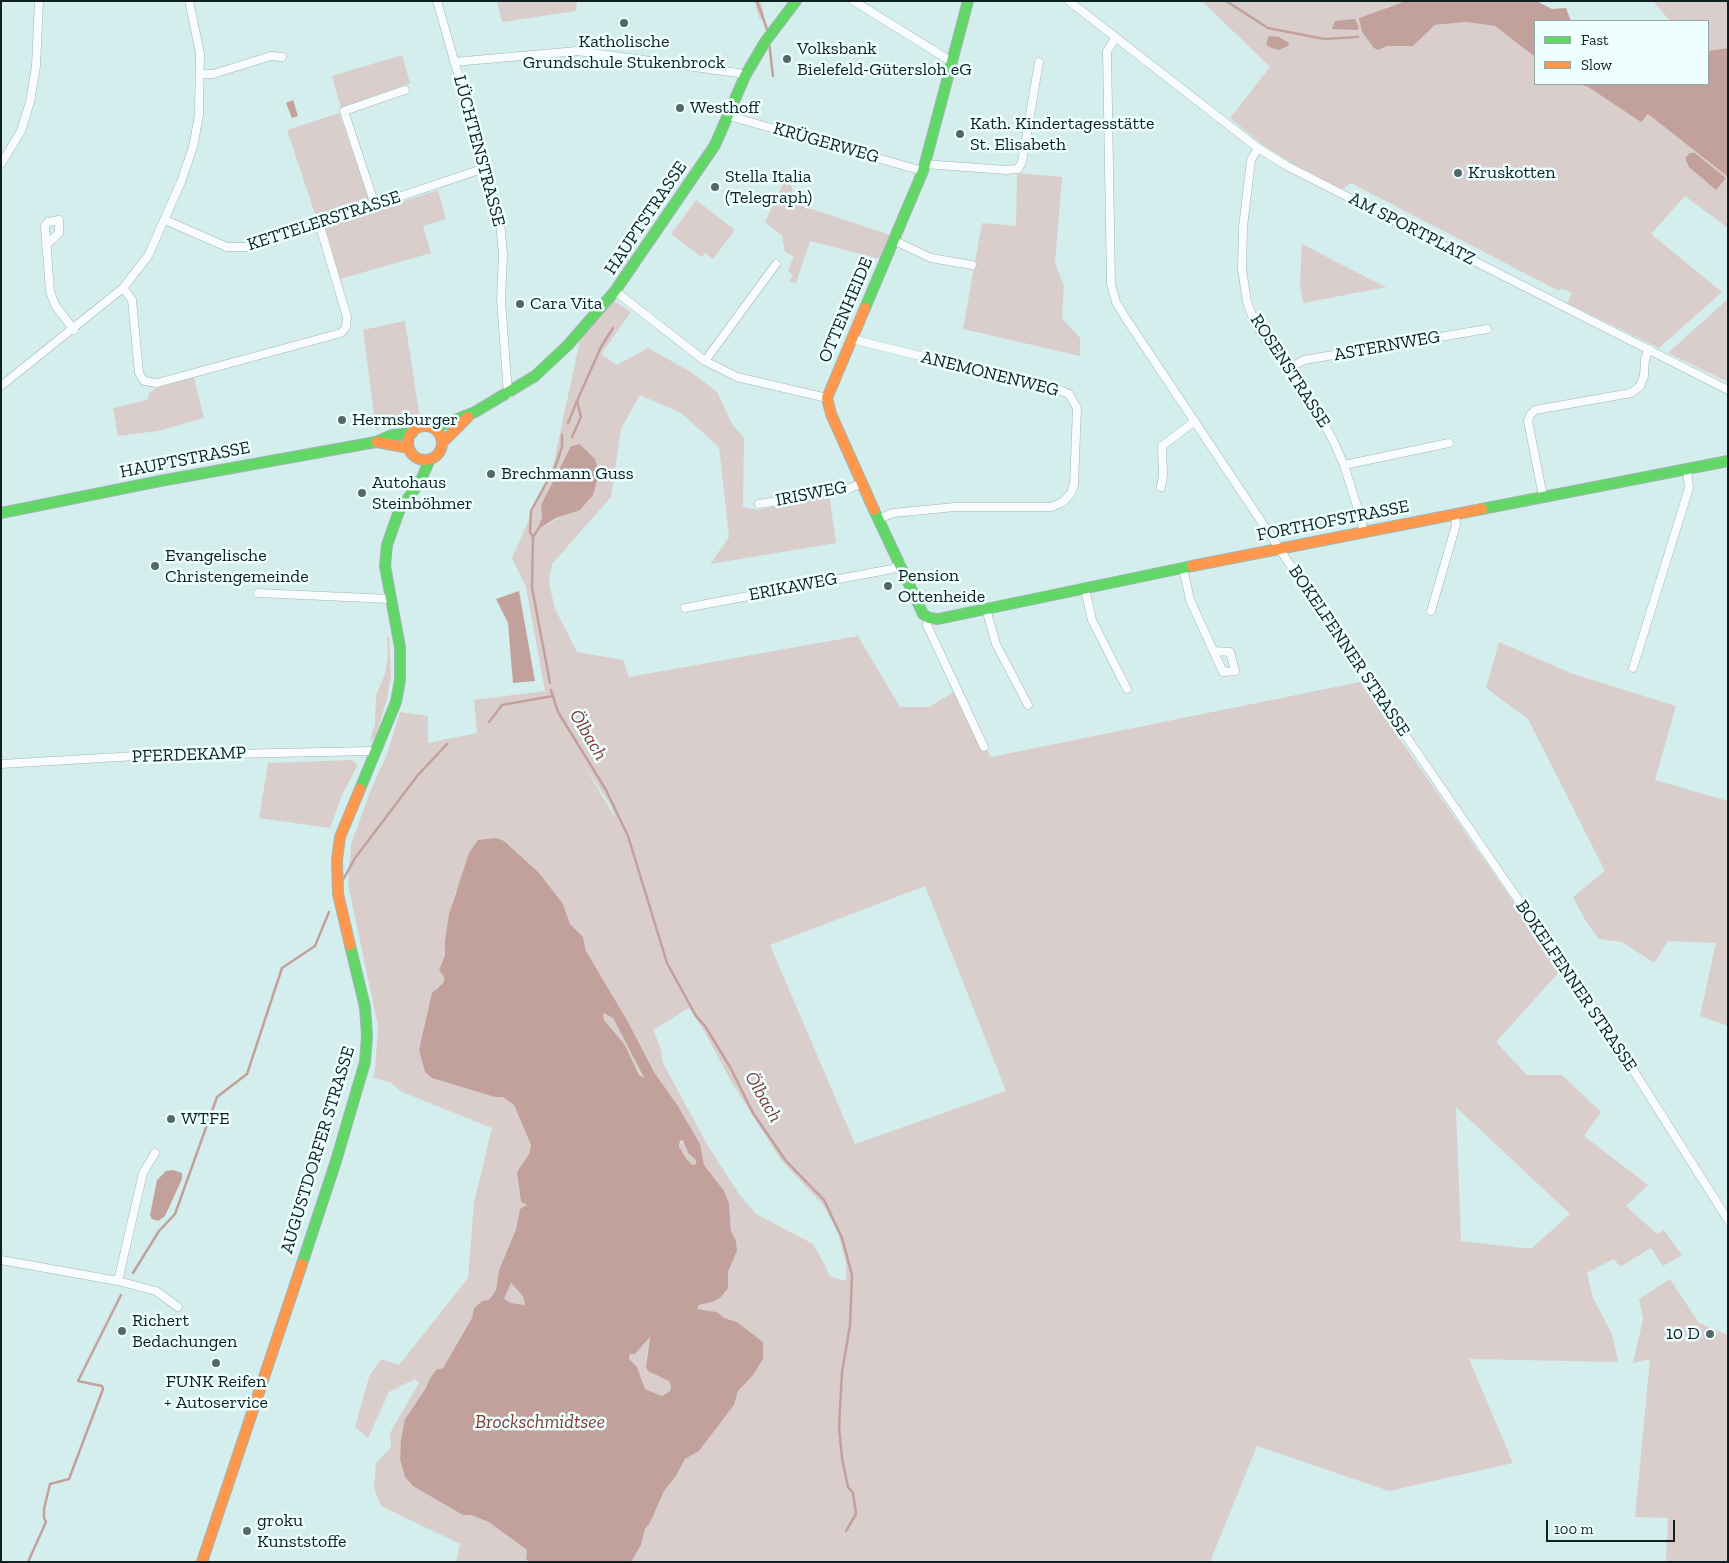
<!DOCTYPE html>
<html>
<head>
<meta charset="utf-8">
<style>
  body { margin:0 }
  #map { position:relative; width:1729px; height:1563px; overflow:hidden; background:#d4eeed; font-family:"Zilla Slab",serif }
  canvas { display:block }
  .frame { position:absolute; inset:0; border:2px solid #0f2020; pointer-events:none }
  .legend { position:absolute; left:1534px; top:20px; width:175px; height:65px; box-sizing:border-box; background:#edffff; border:1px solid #94a6a6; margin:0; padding:6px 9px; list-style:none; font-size:15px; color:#0f2020 }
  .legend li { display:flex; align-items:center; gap:10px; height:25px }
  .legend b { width:25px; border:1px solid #94a6a6 }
  .scale { position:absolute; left:1546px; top:1520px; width:129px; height:22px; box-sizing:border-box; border:2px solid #0f2020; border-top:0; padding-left:6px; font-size:15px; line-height:18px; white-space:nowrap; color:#0f2020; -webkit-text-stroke:4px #edffff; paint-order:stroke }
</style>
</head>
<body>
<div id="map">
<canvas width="1729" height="1563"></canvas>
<div class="frame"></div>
<ul class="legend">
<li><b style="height:6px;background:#63d668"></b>Fast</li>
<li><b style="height:6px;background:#ff974d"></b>Slow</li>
</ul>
<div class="scale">100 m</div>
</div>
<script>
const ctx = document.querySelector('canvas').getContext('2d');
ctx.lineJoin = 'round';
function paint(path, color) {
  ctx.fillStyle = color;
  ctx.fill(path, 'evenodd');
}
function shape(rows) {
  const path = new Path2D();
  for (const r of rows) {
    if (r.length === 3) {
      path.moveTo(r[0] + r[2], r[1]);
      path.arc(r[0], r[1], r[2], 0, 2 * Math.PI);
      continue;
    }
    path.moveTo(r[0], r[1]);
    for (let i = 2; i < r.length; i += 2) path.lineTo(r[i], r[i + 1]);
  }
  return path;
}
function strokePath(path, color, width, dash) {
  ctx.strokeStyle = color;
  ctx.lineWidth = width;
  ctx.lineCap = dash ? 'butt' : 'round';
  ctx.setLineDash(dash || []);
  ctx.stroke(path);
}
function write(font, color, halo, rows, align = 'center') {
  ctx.font = font + ' "Zilla Slab",serif';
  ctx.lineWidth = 5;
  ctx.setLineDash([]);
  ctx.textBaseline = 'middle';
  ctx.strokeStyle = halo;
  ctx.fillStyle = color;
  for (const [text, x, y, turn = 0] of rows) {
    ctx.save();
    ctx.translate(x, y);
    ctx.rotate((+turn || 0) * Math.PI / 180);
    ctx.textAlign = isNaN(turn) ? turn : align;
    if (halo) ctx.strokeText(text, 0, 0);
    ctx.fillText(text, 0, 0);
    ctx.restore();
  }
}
paint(shape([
  [497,1,577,1,576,11,502,22],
  [754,1,760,1,763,10,764,15,760,20],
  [1202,1,1313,1,1319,3,1320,1,1406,1,1385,8,1413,46,1435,25,1466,22,1495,26,1535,52,1535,84,1583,84,1641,121,1648,114,1728,177,1728,228,1685,196,1651,234,1722,292,1659,348,1567,303,1572,293,1561,288,1559,291,1351,183,1342,189,1290,162,1263,145,1230,118,1270,67],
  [1653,1,1728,1,1728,48,1708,51,1708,21,1670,21],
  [402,55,410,83,341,108,332,76],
  [339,113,370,203,317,220,287,130],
  [1017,173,1062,177,1055,264,1064,285,1062,318,1080,338,1080,356,963,329,982,223,1016,226],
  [785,179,792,187,794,203,890,235,880,259,810,241,796,283,789,281,793,276,788,270,794,256,785,252,782,236,765,222],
  [438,190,446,219,423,226,431,253,340,279,325,227],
  [696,200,735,230,713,259,705,253,702,257,671,234],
  [1302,244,1383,286,1387,287,1303,303,1300,284],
  [611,299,631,312,601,354,617,365,648,348,691,372,717,392,732,424,744,438,743,507,758,510,829,494,836,543,710,564,729,537,719,447,681,413,640,395,621,429,611,497,552,564,549,583,555,609,577,652,623,660,629,677,858,636,900,707,929,707,954,692,991,757,1360,682,1561,970,1496,1042,1527,1075,1562,1075,1601,1112,1584,1136,1648,1185,1626,1206,1657,1234,1664,1230,1682,1255,1663,1266,1651,1248,1620,1267,1614,1259,1587,1273,1593,1298,1612,1334,1618,1362,1469,1359,1513,1463,1389,1491,1257,1446,1210,1562,631,1562,641,1545,645,1529,650,1523,664,1491,676,1476,685,1459,699,1451,734,1405,738,1391,743,1384,753,1375,763,1342,737,1322,724,1318,717,1312,697,1309,699,1305,712,1302,728,1288,728,1272,737,1251,736,1241,731,1231,729,1203,704,1165,700,1144,678,1106,654,1072,627,1020,586,951,583,937,570,924,563,904,496,838,478,840,454,896,445,940,445,955,439,970,444,977,444,982,436,988,419,1050,462,1086,495,1097,503,1097,514,1105,531,1145,529,1154,517,1172,521,1202,527,1205,520,1209,516,1228,499,1270,496,1290,489,1300,482,1301,474,1308,472,1318,443,1368,436,1370,429,1380,426,1388,405,1419,401,1446,446,1503,463,1515,471,1515,489,1521,504,1531,527,1550,526,1559,529,1562,456,1562,460,1544,381,1506,374,1488,376,1463,391,1447,390,1433,419,1383,415,1379,389,1392,368,1438,355,1427,369,1377,381,1359,399,1365,468,1278,474,1203,492,1128,402,1092,390,1082,373,1078,375,1070,378,1026,348,884,351,844,370,792,387,754,400,712,428,716,428,743,477,733,474,700,545,691,526,587,512,558,553,466,580,340],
  [580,444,595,459,566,514,537,530,542,517,541,505,571,446],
  [584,765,610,804,615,816,614,816],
  [925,886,1006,1091,855,1144,770,945],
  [689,1008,704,1031,731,1081,781,1160,824,1206,838,1233,846,1263,846,1281,829,1276,826,1267,813,1244,756,1214,739,1194,708,1146,663,1063,660,1046,653,1030],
  [1456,1107,1570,1214,1532,1248,1521,1248,1461,1241],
  [1728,299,1728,382,1668,353],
  [405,321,420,419,376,429,363,330],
  [194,377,204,418,158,431,118,436,113,408,147,400,150,392,156,388],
  [389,636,391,677,387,698,376,736,369,742,375,725,376,695,385,674,388,656,387,637],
  [1499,642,1573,674,1676,706,1655,780,1728,801,1728,1026,1700,1016,1716,943,1668,941,1654,963,1622,942,1599,939,1585,920,1573,897,1605,871,1528,719,1486,688],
  [352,760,358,765,342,795,330,828,259,818,268,763],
  [602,1013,613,1018,644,1079,639,1075,625,1045,604,1020],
  [683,1140,688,1153,696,1159,696,1164,692,1166,685,1157,679,1146],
  [1670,1279,1699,1323,1728,1335,1728,1562,1666,1562,1668,1518,1635,1517,1650,1359,1633,1363,1643,1319,1639,1299],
  [511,1283,524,1296,525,1305,511,1303,504,1299],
  [650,1336,646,1360,661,1376,670,1381,671,1386,670,1391,662,1396,645,1389,641,1377,629,1359,630,1354,635,1354]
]), '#d9cecb');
paint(shape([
  [1406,1,1536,1,1552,9,1566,8,1571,21,1535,21,1534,56,1495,26,1466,22,1435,25,1413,46,1387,46,1378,50,1374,48,1362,32,1359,18],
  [1355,19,1359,27,1358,30,1332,29,1335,21],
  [1269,36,1279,37,1289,43,1288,46,1279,50,1269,47,1266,44],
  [1728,48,1728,177,1648,114,1641,122,1588,87,1579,84,1708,84,1708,51],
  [293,100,298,116,292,118,286,103],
  [1690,153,1695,153,1726,178,1716,190,1689,167,1685,158],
  [580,444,595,459,599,473,593,495,580,510,556,518,537,530,542,517,541,505,571,446],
  [519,591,535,681,513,683,508,623,496,599],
  [496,838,504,841,539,873,563,904,570,924,583,937,586,951,627,1020,654,1072,678,1106,700,1144,704,1165,724,1191,729,1203,731,1231,736,1241,737,1251,728,1272,728,1288,721,1297,712,1302,699,1305,697,1309,717,1312,724,1318,737,1322,763,1342,763,1359,753,1375,738,1391,734,1405,699,1451,685,1459,676,1476,664,1491,650,1523,645,1529,641,1545,631,1562,529,1562,526,1559,527,1550,489,1522,471,1515,463,1515,413,1486,405,1477,400,1459,401,1440,405,1419,426,1388,429,1380,436,1370,443,1368,472,1318,474,1308,482,1301,489,1300,496,1290,499,1270,516,1229,520,1209,527,1205,521,1202,517,1172,529,1154,531,1145,514,1105,503,1097,495,1097,432,1078,425,1072,419,1050,432,993,444,982,444,977,439,970,445,955,445,940,449,914,469,853,478,840],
  [603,1013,613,1018,644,1078,639,1075,625,1045,604,1020],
  [683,1140,688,1153,696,1160,696,1164,692,1165,685,1157,679,1146,680,1141],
  [511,1283,523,1296,525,1305,511,1303,504,1299],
  [650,1337,646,1367,648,1371,669,1381,671,1386,670,1391,662,1396,645,1389,637,1367,629,1359,630,1354,635,1354],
  [173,1170,182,1173,182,1179,165,1216,158,1221,152,1219,150,1215,157,1180,166,1171]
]), '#c2a19c');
strokePath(shape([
  [757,1,768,32],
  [1226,1,1268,28,1324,39,1358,37],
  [769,42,773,76],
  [568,423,577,401],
  [572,437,581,417,577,401,601,347,613,328],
  [539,528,533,537,532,588,550,683],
  [533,537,530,532,531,511,556,465,562,447,562,435],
  [551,690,558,712,606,790,628,836,667,963,696,1016,705,1026,730,1067,753,1113,786,1161,824,1200,842,1238,852,1275,850,1326,842,1372,839,1427,842,1458,848,1487,853,1493,856,1514,846,1531],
  [489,722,502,705,553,696],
  [343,880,355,858,418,775,447,744],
  [133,1273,159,1231,175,1214,217,1097,247,1074,282,968,315,946,329,912],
  [28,1562,46,1522,44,1518,44,1509,50,1484,69,1479,103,1389,102,1386,78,1381,121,1295]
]), '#c2a19c', 2.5);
const street = shape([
  [437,1,500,220,503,255,501,300,508,394],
  [854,1,952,62],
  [1069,1,1258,148,1287,166,1728,390],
  [1115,39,1107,51,1111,284,1116,302,1125,317,1351,656,1611,1035,1728,1220],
  [454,62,577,51,738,73,745,76],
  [201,74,213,74,271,56,282,57],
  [729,116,923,171],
  [1258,148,1251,160,1243,227,1242,269,1247,302,1255,323,1266,340,1315,408,1334,442,1344,465,1362,522,1363,532],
  [1,164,21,131,30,102,36,66,39,1],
  [924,164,1006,170,1018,169,1022,162,1039,62],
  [375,205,344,111,405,90],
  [165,220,227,247,249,247,485,168],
  [893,240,931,258,972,265],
  [46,245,59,233,59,220,48,222,45,226,50,291,55,305,74,330],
  [123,288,132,300,139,373,144,381,157,383,341,333,346,327,347,317,319,223],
  [615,291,705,361,737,377,827,398],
  [851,339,1062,391,1069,394,1077,408,1074,485,1071,493,1063,502,1051,507,955,507,893,513,878,519],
  [705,361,776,264],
  [1288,369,1304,360,1487,329],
  [1,386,123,288,148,256,181,182,193,147,199,115,200,53,189,1],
  [1344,465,1449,443],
  [1161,487,1163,475,1162,446,1195,421],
  [1543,496,1528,421,1530,415,1535,410,1631,393,1640,386,1644,376,1645,359,1649,349],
  [759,504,848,489,862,483],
  [1183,568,1190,600,1223,672,1235,671,1230,652,1215,651],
  [1085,589,1092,620,1127,689],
  [258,593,390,599],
  [685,608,892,569,901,564],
  [986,609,996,644,1028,705],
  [1431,611,1456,525,1455,514],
  [929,618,927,625,984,747],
  [1633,668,1689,488,1687,469],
  [1,764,136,756,370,751,376,753],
  [1,1260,118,1281,156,1291,178,1307],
  [118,1281,143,1173,155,1153]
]);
const fast = shape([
  [865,308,923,171,968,1],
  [434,428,475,412,535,376,568,345,615,291,715,145,745,76,765,42,796,1],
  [1482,509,1728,461],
  [874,510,923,614,929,618,938,619,1192,566],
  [1,513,160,481,376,442,392,435,412,433],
  [360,789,396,702,400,680,400,647,385,566,387,545,399,511,421,480,430,459],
  [302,1264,336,1161,365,1062,367,1036,365,1007,350,945]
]);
const slow = shape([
  [865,308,827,398,831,414,874,510],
  [425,443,17],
  [377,442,409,448],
  [442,443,468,417],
  [1192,566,1482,509],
  [350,945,338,894,337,860,340,837,360,789],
  [202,1562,302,1264]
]);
strokePath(street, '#a1b5b4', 9);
strokePath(fast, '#a1b5b4', 12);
strokePath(slow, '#a1b5b4', 12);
strokePath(street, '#f9fcfc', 8);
strokePath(fast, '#63d668', 10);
strokePath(slow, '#ff974d', 10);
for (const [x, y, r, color] of [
  [624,23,5,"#546868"],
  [787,59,5,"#546868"],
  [680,108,5,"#546868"],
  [960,134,5,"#546868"],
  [1458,173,5,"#546868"],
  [715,187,5,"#546868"],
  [520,304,5,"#546868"],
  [342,420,5,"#546868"],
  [491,474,5,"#546868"],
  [362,493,5,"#546868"],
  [155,566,5,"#546868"],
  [888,586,5,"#546868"],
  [171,1119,5,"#546868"],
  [122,1331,5,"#546868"],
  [1710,1334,5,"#546868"],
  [216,1363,5,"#546868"],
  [247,1531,5,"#546868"]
]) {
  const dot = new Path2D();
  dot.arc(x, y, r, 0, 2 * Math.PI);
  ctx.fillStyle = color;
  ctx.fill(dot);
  strokePath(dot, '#edffff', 2);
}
write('18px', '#0f2020', '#edffff', [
  ["Katholische",624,42,"center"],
  ["Grundschule Stukenbrock",624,63,"center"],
  ["Volksbank",797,49],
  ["Bielefeld-Gütersloh eG",797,70],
  ["Westhoff",690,108],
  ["Kath. Kindertagesstätte",970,124],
  ["St. Elisabeth",970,145],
  ["Kruskotten",1468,173],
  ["Stella Italia",725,177],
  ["(Telegraph)",725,198],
  ["Cara Vita",530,304],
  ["Hermsburger",352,420],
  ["Brechmann Guss",501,474],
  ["Autohaus",372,483],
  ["Steinböhmer",372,504],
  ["Evangelische",165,556],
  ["Christengemeinde",165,577],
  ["Pension",898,576],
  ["Ottenheide",898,597],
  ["WTFE",181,1119],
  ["Richert",132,1321],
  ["Bedachungen",132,1342],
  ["10 D",1700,1334,"right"],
  ["FUNK Reifen",216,1382,"center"],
  ["+ Autoservice",216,1403,"center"],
  ["groku",257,1521],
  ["Kunststoffe",257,1542]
], 'left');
write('18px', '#0f2020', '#edffff', [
  ["KRÜGERWEG",826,143,16],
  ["LÜCHTENSTRASSE",479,151,75],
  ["HAUPTSTRASSE",646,218,-56],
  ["KETTELERSTRASSE",324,221,-18],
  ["AM SPORTPLATZ",1412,229,27],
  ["OTTENHEIDE",846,310,-67],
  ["ASTERNWEG",1387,346,-10],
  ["ROSENSTRASSE",1290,371,57],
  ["ANEMONENWEG",990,374,14],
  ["HAUPTSTRASSE",185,460,-11],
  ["IRISWEG",811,494,-11],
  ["FORTHOFSTRASSE",1333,521,-11],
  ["ERIKAWEG",793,587,-11],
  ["BOKELFENNER STRASSE",1349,651,56],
  ["PFERDEKAMP",189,755,-2],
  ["BOKELFENNER STRASSE",1576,986,56],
  ["AUGUSTDORFER STRASSE",318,1150,-73]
]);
write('italic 19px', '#833935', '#edffff', [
  ["Ölbach",588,735,59],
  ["Ölbach",763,1097,60],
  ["Brockschmidtsee",540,1423]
]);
</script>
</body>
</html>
